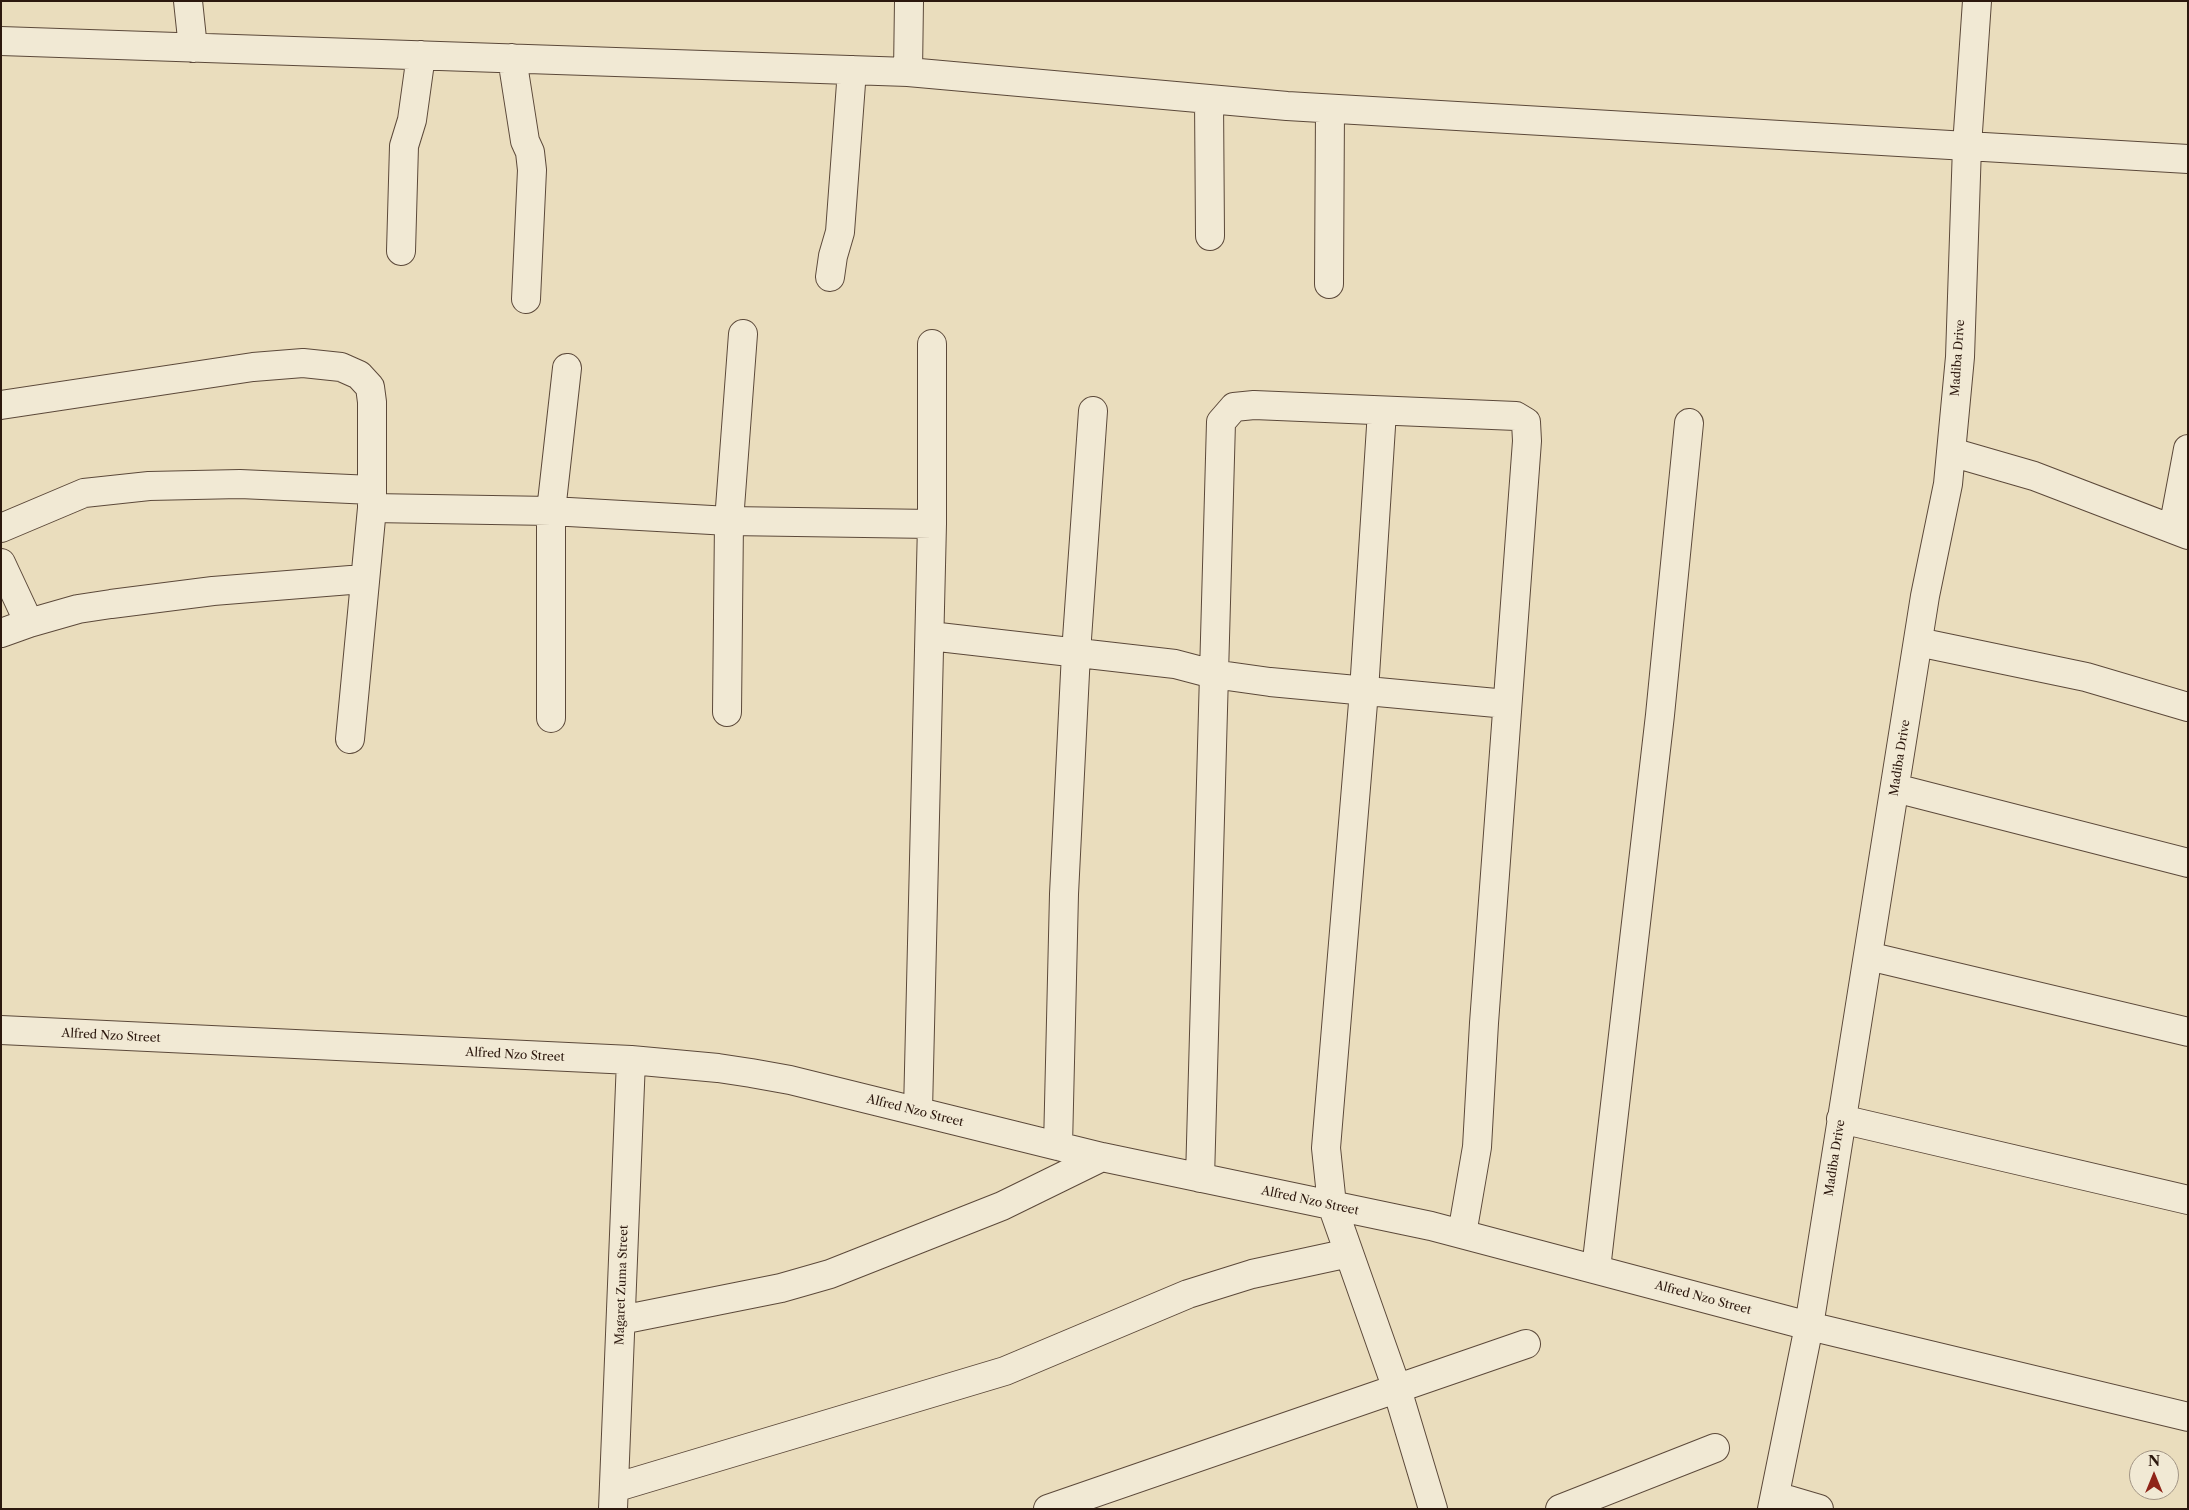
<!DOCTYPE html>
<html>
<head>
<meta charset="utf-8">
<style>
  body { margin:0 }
  #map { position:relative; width:2189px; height:1510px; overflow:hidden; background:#eaddbd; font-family:"Libre Caslon Text",serif }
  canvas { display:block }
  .frame { position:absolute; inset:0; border:2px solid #2c180e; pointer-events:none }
  .north { position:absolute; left:2129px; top:1450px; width:50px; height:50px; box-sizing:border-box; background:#f1e9d4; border:1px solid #a29585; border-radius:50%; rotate:0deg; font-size:14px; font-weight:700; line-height:20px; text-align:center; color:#2c180e }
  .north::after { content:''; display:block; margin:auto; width:18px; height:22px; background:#8f2418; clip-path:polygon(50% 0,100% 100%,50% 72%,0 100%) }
</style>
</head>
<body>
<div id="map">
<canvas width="2189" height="1510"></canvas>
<div class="frame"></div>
<div class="north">N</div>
</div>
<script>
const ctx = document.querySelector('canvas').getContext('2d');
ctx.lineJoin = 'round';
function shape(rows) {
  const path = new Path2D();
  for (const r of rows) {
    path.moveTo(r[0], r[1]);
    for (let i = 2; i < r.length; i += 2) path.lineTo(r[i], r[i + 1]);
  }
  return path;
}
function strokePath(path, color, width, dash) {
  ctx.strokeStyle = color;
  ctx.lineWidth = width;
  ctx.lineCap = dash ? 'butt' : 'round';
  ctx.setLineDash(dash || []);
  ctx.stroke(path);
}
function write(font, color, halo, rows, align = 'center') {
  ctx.font = font + ' "Libre Caslon Text",serif';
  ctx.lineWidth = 4;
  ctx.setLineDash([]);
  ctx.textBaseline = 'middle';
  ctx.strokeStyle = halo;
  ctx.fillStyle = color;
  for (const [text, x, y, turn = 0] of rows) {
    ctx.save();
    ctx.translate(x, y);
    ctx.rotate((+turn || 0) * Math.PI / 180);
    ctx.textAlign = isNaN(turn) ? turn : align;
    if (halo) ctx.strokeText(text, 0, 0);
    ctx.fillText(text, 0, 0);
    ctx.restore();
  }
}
const minor = shape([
  [188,1,193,48],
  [1,41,908,72,1287,106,2188,159],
  [512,58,525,141,530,152,532,170,526,299],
  [908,72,909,1],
  [1209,99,1210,236],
  [401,251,404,146,412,120,421,55],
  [830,277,833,256,840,232,852,70],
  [1329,284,1330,109],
  [1,405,253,367,303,363,341,367,359,375,370,387,372,402,372,508,350,739],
  [1382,411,1364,691,1326,1148,1332,1205,1397,1389,1433,1509],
  [1951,452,2034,476,2188,535],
  [372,508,551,511,729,521,932,524],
  [1,528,84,493,149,486,240,484,372,490],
  [2173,529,2188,449],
  [1,563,29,623],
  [1,633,29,623,78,609,111,604,213,591,363,579],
  [930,636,1175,664,1213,674,1270,682,1507,704],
  [1918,642,2086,677,2188,707],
  [727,712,729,521,743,334],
  [551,718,551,511,567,368],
  [1895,788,2188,863],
  [1868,956,2188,1032],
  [1,1030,631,1060,718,1068,751,1073,790,1080,1102,1157,1431,1226,1809,1326,2188,1417],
  [918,1111,932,524,932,344],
  [1841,1119,2188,1200],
  [1058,1146,1064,894,1076,653,1093,411],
  [1200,1178,1221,422,1234,407,1254,405,1516,416,1526,422,1527,441,1484,1023,1477,1147,1462,1234],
  [1596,1269,1660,715,1689,423],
  [621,1320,781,1288,830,1274,1002,1206,1102,1157],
  [614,1488,1005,1371,1188,1294,1252,1274,1349,1253],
  [1775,1496,1819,1509],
  [613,1509,631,1060],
  [1048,1509,1526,1344],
  [1560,1509,1715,1448],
  [1772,1509,1809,1326,1925,596,1948,484,1960,357,1967,146,1977,1]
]);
strokePath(minor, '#5c493a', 30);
strokePath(minor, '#f1e9d4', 28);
write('12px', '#2c180e', '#f1e9d4', [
  ["Madiba Drive",1958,358,-86],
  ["Madiba Drive",1900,758,-81],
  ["Alfred Nzo Street",111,1036,3],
  ["Alfred Nzo Street",515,1055,3],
  ["Alfred Nzo Street",915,1111,14],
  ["Madiba Drive",1835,1158,-81],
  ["Alfred Nzo Street",1310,1201,12],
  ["Magaret Zuma Street",622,1285,-88],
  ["Alfred Nzo Street",1703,1298,15]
]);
</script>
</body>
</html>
